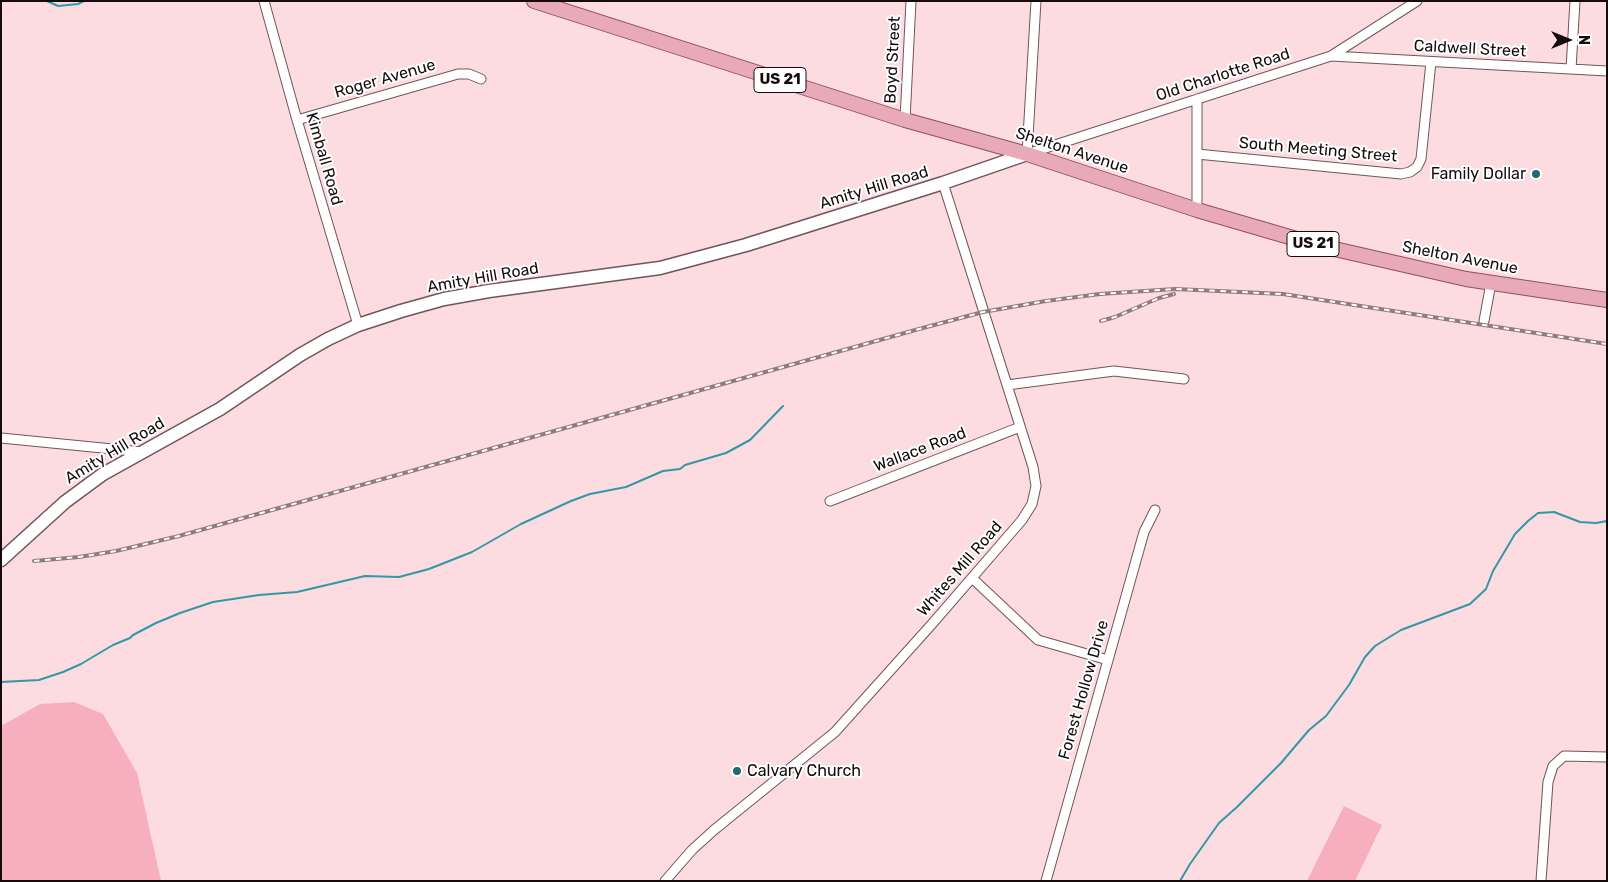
<!DOCTYPE html>
<html>
<head>
<meta charset="utf-8">
<style>
  body { margin:0 }
  #map { position:relative; width:1608px; height:882px; overflow:hidden; background:#fcdce1; font-family:Rubik,sans-serif }
  canvas { display:block }
  .frame { position:absolute; inset:0; border:2px solid #150b0d; pointer-events:none }
  .north { position:absolute; left:1543px; top:15px; width:50px; height:50px; -webkit-text-stroke:4px #fff; paint-order:stroke; rotate:90deg; font-size:14px; font-weight:700; line-height:20px; text-align:center; color:#150b0d }
  .north::after { content:''; display:block; margin:auto; width:18px; height:22px; background:#150b0d; clip-path:polygon(50% 0,100% 100%,50% 72%,0 100%) }
</style>
</head>
<body>
<div id="map">
<canvas width="1608" height="882"></canvas>
<div class="frame"></div>
<div class="north">N</div>
</div>
<script>
const ctx = document.querySelector('canvas').getContext('2d');
ctx.lineJoin = 'round';
function paint(path, color) {
  ctx.fillStyle = color;
  ctx.fill(path, 'evenodd');
}
function shape(rows) {
  const path = new Path2D();
  for (const r of rows) {
    path.moveTo(r[0], r[1]);
    for (let i = 2; i < r.length; i += 2) path.lineTo(r[i], r[i + 1]);
  }
  return path;
}
function strokePath(path, color, width, dash) {
  ctx.strokeStyle = color;
  ctx.lineWidth = width;
  ctx.lineCap = dash ? 'butt' : 'round';
  ctx.setLineDash(dash || []);
  ctx.stroke(path);
}
function write(font, color, halo, rows, align = 'center') {
  ctx.font = font + ' Rubik,sans-serif';
  ctx.lineWidth = 4;
  ctx.setLineDash([]);
  ctx.textBaseline = 'middle';
  ctx.strokeStyle = halo;
  ctx.fillStyle = color;
  for (const [text, x, y, turn = 0] of rows) {
    ctx.save();
    ctx.translate(x, y);
    ctx.rotate((+turn || 0) * Math.PI / 180);
    ctx.textAlign = isNaN(turn) ? turn : align;
    if (halo) ctx.strokeText(text, 0, 0);
    ctx.fillText(text, 0, 0);
    ctx.restore();
  }
}
paint(shape([
  [74,702,103,714,137,773,161,881,1,881,1,726,40,704],
  [1344,806,1382,825,1355,881,1307,881]
]), '#f8afbd');
strokePath(shape([
  [47,1,58,6,78,4,84,1],
  [1,682,39,680,63,672,81,664,113,645,130,638,133,635,156,623,180,613,213,602,259,595,297,592,365,576,399,577,429,569,472,552,521,524,571,501,590,494,626,487,663,471,680,469,685,465,726,453,750,440,783,406],
  [1180,881,1190,864,1219,823,1237,807,1281,763,1309,730,1326,716,1349,685,1365,657,1375,646,1401,630,1470,604,1486,589,1493,571,1515,534,1528,521,1538,513,1554,512,1580,522,1596,523,1607,521]
]), '#3398a6', 2);
const street = shape([
  [264,1,297,120,358,325],
  [1036,1,1027,154,1331,56,1417,1],
  [1331,56,1607,71],
  [1571,69,1575,1],
  [297,120,458,74,469,74,481,79],
  [905,120,911,1],
  [1197,154,1401,174,1410,172,1417,167,1421,159,1431,62],
  [1197,210,1197,99],
  [1484,321,1491,283],
  [1007,385,1114,371,1184,379],
  [1,438,143,452],
  [830,501,1020,427],
  [972,578,1038,640,1108,660],
  [665,881,692,850,714,830,835,732,932,624,1022,520,1032,504,1036,486,1033,467,943,183],
  [1046,881,1144,532,1155,510],
  [1541,881,1548,782,1553,766,1564,756,1607,757]
]);
const secondary = shape([
  [1,560,65,502,103,474,220,409,300,355,328,339,358,325,401,311,444,299,489,291,660,268,746,245,943,183,1027,154]
]);
const primary = shape([
  [534,1,905,120,1027,154,1197,210,1317,245,1466,279,1607,300]
]);
strokePath(street, '#70555a', 11);
strokePath(secondary, '#70555a', 15);
strokePath(primary, '#944e5e', 16);
strokePath(street, '#fff', 9);
strokePath(secondary, '#fff', 12);
strokePath(primary, '#e8aab8', 14);
const rail = shape([
  [1101,321,1115,317,1159,298,1174,294],
  [34,561,79,557,116,551,179,536,919,329,983,312,1046,301,1100,294,1175,289,1283,294,1607,344]
]);
strokePath(rail, '#917b7f', 4);
strokePath(rail, '#fff', 2, [5.5]);
for (const [x, y, r, color] of [
  [1536,174,5,"#1e6973"],
  [737,771,5,"#1e6973"]
]) {
  const dot = new Path2D();
  dot.arc(x, y, r, 0, 2 * Math.PI);
  ctx.fillStyle = color;
  ctx.fill(dot);
  strokePath(dot, '#fff', 2);
}
for (const [x, y, w] of [
  [780,80,52],
  [1313,244,52]
]) {
  const box = new Path2D();
  box.roundRect(x - w / 2, y - 12.5, w, 25, 4);
  ctx.fillStyle = '#fff';
  ctx.fill(box);
  strokePath(box, '#150b0d', 1);
}
write('bold 15px', '#150b0d', null, [
  ["US 21",780,80],
  ["US 21",1313,244]
]);
write('16px', '#150b0d', '#fff', [
  ["Caldwell Street",1470,49,3],
  ["Boyd Street",893,60,-87],
  ["Old Charlotte Road",1223,75,-18],
  ["Roger Avenue",385,79,-16],
  ["South Meeting Street",1318,150,5],
  ["Shelton Avenue",1072,151,18],
  ["Kimball Road",324,159,74],
  ["Amity Hill Road",874,188,-17],
  ["Shelton Avenue",1460,258,11],
  ["Amity Hill Road",483,278,-10],
  ["Wallace Road",920,450,-21],
  ["Amity Hill Road",115,451,-31],
  ["Whites Mill Road",960,569,-49],
  ["Forest Hollow Drive",1084,690,-74]
]);
write('16px', '#150b0d', '#fff', [
  ["Family Dollar",1526,174],
  ["Calvary Church",747,771,"left"]
], 'right');
</script>
</body>
</html>
